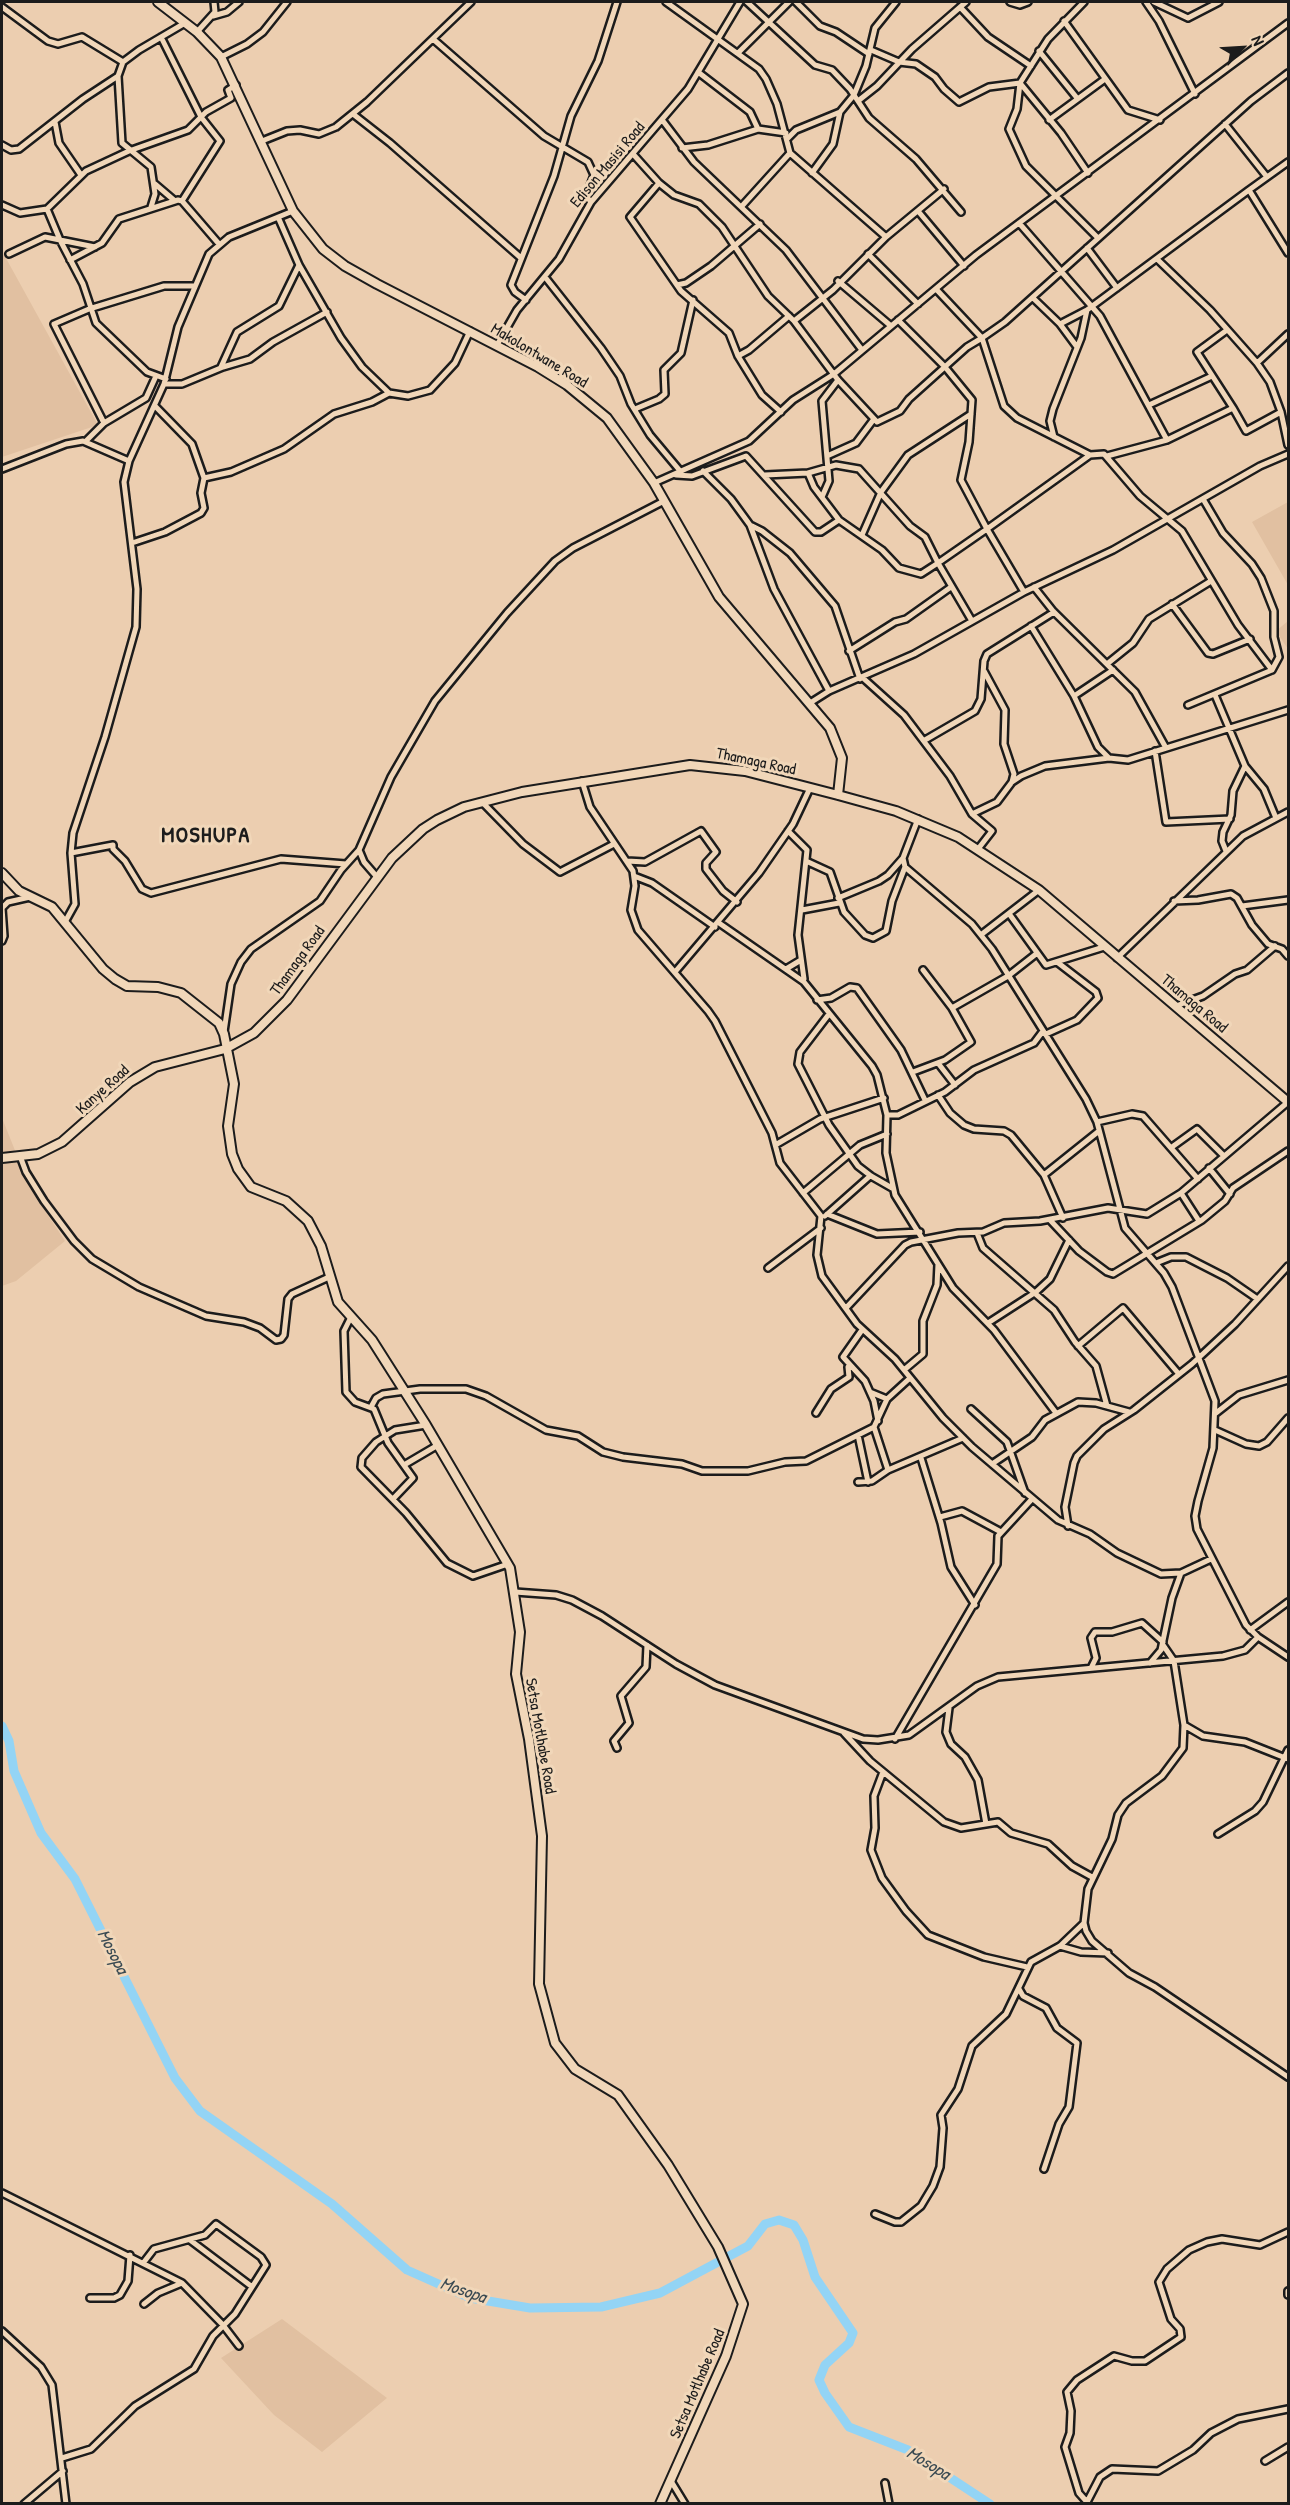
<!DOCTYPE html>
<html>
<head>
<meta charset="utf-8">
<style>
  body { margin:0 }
  #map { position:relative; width:1290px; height:2505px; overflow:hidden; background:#ecceb0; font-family:"Patrick Hand",sans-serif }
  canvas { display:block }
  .frame { position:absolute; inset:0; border:3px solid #1c1c1c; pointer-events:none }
  .north { position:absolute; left:1212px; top:18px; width:60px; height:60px; -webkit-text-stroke:4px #f1d7b9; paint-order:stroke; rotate:65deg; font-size:16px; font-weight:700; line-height:24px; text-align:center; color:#1c1c1c }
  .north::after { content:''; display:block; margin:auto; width:21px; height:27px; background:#1c1c1c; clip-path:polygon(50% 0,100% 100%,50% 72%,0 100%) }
</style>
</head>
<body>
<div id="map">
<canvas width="1290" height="2505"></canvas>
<div class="frame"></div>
<div class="north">N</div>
</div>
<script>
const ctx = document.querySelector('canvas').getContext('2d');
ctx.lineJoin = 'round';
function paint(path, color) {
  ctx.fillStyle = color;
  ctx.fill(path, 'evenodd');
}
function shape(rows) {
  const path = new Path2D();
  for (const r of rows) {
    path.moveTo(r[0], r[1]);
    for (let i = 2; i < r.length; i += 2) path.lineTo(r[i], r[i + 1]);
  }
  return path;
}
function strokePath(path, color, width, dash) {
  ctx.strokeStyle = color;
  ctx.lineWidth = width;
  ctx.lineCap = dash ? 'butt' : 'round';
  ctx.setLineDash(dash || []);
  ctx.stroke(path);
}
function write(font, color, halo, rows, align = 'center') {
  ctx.font = font + ' "Patrick Hand",sans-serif';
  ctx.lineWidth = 6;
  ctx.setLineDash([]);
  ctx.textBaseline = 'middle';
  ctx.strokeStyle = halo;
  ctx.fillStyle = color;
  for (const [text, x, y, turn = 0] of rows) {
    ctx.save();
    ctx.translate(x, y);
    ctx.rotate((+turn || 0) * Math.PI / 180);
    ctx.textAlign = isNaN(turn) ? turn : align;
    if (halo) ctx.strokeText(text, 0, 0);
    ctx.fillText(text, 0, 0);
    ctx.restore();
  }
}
paint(shape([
  [2,251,98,425,2,457],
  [1288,502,1288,585,1252,522],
  [1288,621,1288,649,1276,631],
  [2,1118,30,1188,65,1241,16,1281,2,1286],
  [282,2319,387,2398,322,2452,274,2415,221,2358]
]), '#e1c0a1');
strokePath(shape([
  [2,1726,9,1741,14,1771,41,1833,75,1879,175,2078,200,2111,332,2204,407,2270,470,2298,530,2308,601,2307,660,2293,748,2246,765,2224,779,2220,794,2225,803,2240,815,2277,853,2333,849,2343,825,2365,819,2380,825,2393,849,2427,908,2450,990,2504]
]), '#93d4f5', 9);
const street = shape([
  [666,2,759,69,766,79,777,104,790,153,886,237],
  [747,2,815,65,832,70,850,89,869,118,916,159,961,212],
  [796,2,820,26,836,32,869,54],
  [1010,2,1020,5,1028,2],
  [1084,2,1048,39,1020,83,1017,109,1009,129,1026,166,1098,238],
  [1146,2,1159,21,1195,94],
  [1154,2,1188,18,1219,2],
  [2,7,48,41,58,44,82,37,123,62],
  [960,7,988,37,1031,66],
  [213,16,227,12,239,2],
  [1064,21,1128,110,1160,120],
  [197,32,215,12,214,2],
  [161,37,201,117,220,141,182,201],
  [433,39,544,136,588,162,594,175,586,196,591,202],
  [871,50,899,62,916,64,935,77,944,89,959,102,989,87,1020,83,1061,133,1088,173],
  [1039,51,1077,98],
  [738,53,789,2],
  [221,57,247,44,263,32,287,2],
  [698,72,750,112,758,129],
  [118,76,122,143,151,167,155,194,151,207],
  [858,101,877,86,912,49,966,2],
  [353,114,390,143,521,258],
  [1049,120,1105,79],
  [663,121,694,162,786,250,862,350],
  [55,122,59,143,81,175],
  [1225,124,1267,177],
  [787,139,796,130,840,112,854,95,866,66,875,28,896,2],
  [262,141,287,131,300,130,319,134,336,127,367,102,471,2],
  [2,145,11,150,19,149,83,99,118,76,123,62,139,50,185,23],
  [682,148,708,145,758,129,786,133],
  [633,154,659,183,674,195,699,204,722,227,768,296,794,321,838,380,877,422,900,411,909,399,967,347,982,338,1004,406,1017,418,1090,455],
  [812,173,833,144,840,112],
  [659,183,630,217,681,291,729,333,738,356,762,395,781,412],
  [155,184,175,201],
  [1249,190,1288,162],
  [2,205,20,213,47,209,86,171,129,151,188,130,206,112,231,98,228,90,236,85],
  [742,206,790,153],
  [47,209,60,240,83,284,96,323,147,372,166,379],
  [918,211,964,266],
  [278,217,299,265,341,338,362,367,389,393,408,396,430,390,455,363,470,331],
  [1019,223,1100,316,1167,440,1233,408,1246,431,1281,412,1288,445],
  [1087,248,1117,288],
  [9,254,45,237,95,247],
  [868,254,918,304],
  [1157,259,1210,310,1257,363],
  [70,260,102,243,119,219,178,200,182,201,219,244],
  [545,277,601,348,620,376,631,404,650,435,681,472],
  [838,281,891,326],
  [677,285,686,283,711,266,760,224],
  [936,289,982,338,1005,322,1251,101,1288,73],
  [1033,298,1060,324,1077,347],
  [526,300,515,292,511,285,554,176,571,116,598,61,617,2],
  [794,321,833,290,886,237,944,189],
  [1060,324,1087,310,1249,190,1288,253],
  [1227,330,1197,352,1233,408],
  [497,345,517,310,559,259,591,202,688,89,740,2],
  [738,356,749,350,789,316],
  [221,367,237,332,279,306,299,265],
  [164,384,182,384,223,367,250,359,273,342,327,312],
  [1149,405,1212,376],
  [155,406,192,444,204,478,231,472,284,449,334,414,372,402,389,393],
  [635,409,659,399,665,394,664,370,681,353,693,300],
  [1281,412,1270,382,1257,363,1288,334],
  [104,423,54,324,89,309,164,286,194,286],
  [1054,437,1050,421,1053,409,1081,338,1087,310],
  [86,441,104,423,146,398,156,376],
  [827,456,856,443,874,419],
  [1107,456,1167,440],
  [2,469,66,444,83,441,129,461],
  [703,471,731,499,750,525,774,589,829,691],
  [808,473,836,465,859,469,910,526,925,537,938,563,987,529,961,480,969,442,972,400,945,367,898,320],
  [676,475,692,476,746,456,815,532,821,532,839,520],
  [765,475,808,473,814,487,839,520,882,550,899,568,921,574,938,563,972,621],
  [654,483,749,441,793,400,834,374,976,255,1288,23],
  [822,497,829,481,822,401,838,380],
  [750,525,762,531,790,553,835,606,860,679],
  [862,535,881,492,908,455,971,414],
  [132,543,165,532,201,513,204,508,201,493,204,478],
  [1034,587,1053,611,1135,692,1166,748],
  [1024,592,987,529,1090,455,1104,454,1140,496,1182,531,1238,625,1272,670],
  [1172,604,1208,653,1213,654,1250,639],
  [1031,626,1074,696,1098,747,1109,758],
  [849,651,895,622,906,619,951,587],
  [1107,664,1133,643,1149,619,1211,581],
  [984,671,1005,710,1004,744,1014,774,1012,782],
  [863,678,904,715,950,776,972,814,992,831,978,849],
  [1215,695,1245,766,1264,789,1276,818],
  [1074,696,1113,670],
  [810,703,829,691,914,654,1024,592,1113,550,1260,466,1288,454],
  [1188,705,1272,670,1279,657,1274,637,1274,611,1261,578,1252,564,1223,533,1203,499],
  [925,740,975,711,981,699,984,661,987,654,1054,612],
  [1155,751,1166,822,1230,819],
  [582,781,590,807,633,871,635,886,631,910,638,930,708,1011,715,1021,772,1133,780,1163,821,1216,817,1255,822,1276,857,1324,895,1359,943,1418,972,1447,1058,1520,1090,1534,1117,1553,1161,1574,1181,1573,1211,1559],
  [482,802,523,844,560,872,614,844],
  [972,814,997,802,1012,782,1021,776,1045,766,1109,758,1128,760,1288,710],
  [918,819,903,858,905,867,972,924,992,949,1086,1099,1097,1122,1125,1228,1164,1273,1172,1287,1215,1401,1213,1448,1198,1501,1195,1516,1197,1529,1246,1625,1258,1637,1288,1657],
  [788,831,807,850,798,935,804,979],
  [1226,851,1222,841,1223,832,1231,815,1233,791,1245,766],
  [71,853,113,845,113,849,125,861,142,889,151,893,281,859,346,864],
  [627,861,645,862,701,831,716,852,706,863,706,869,723,891,737,902],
  [806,861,830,872,844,912,865,935,873,938,886,931,892,901,905,867],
  [634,876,652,883,715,927],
  [377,877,364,862,359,850,391,777,435,701,507,613,555,561,573,548,664,501],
  [838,898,879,881,888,875,903,858],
  [1174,901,1198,900,1231,894,1237,898,1252,925,1268,944,1282,949,1288,956],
  [1242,906,1288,900],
  [802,910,839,903],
  [1010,915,1046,965,1104,947],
  [65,922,75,904,71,853,73,833,105,737,136,627,137,589,124,482,129,461,164,384,178,327,209,254,229,237,293,211],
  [719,923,804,982,872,1066,877,1075,887,1115,886,1153,895,1195,953,1288,994,1330,1056,1413],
  [982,934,1039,890],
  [2,941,4,936,2,908,8,902,30,897],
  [1117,958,1243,836,1288,812],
  [786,969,801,960],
  [675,972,759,873,793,824,810,788],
  [817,1000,831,998,850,987,857,988,901,1050,925,1100],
  [1176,1006,1203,996,1235,974,1247,970,1275,946],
  [952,1008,1008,976,1036,954],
  [829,1014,800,1052,798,1064,829,1125,858,1166,871,1176,892,1188],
  [224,1032,231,984,241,962,251,949,320,901,341,870,359,850],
  [1046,1034,1077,1020,1098,998,1096,992,1057,962],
  [938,1063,955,1085],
  [913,1072,945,1060,971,1042,952,1008,923,970],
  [938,1095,950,1113,964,1125,974,1129,1004,1131,1011,1135,1044,1175,1063,1218],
  [887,1115,898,1115,945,1092,974,1070,1034,1043,1043,1031],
  [1097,1122,1132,1114,1143,1116,1198,1179],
  [777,1144,820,1119,884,1098],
  [1172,1147,1197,1129,1224,1156],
  [20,1156,26,1172,44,1201,74,1241,92,1259,139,1287,206,1316,244,1322,260,1328,276,1340,281,1339,284,1335,288,1299,292,1294,329,1277],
  [1209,1168,1230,1194],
  [1044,1175,1099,1131],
  [803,1193,860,1145,887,1134],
  [1181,1193,1199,1221],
  [827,1214,877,1234,920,1232],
  [825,1216,870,1176],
  [1050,1220,1079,1251,1107,1272,1113,1274,1202,1220,1225,1201,1233,1188,1288,1151],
  [977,1233,983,1248,1054,1310,1075,1342,1096,1366,1107,1406],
  [1156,1263,1171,1257,1186,1257,1227,1278,1256,1298],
  [768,1268,821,1228],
  [846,1308,905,1245,911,1242,958,1233,983,1232,1004,1223,1040,1221,1108,1208,1147,1214,1181,1193,1288,1102],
  [351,1317,344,1331,346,1392,355,1402,374,1409,388,1443,413,1478,393,1499],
  [988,1323,1036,1292,1050,1279,1069,1240],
  [862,1330,843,1357,865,1381,874,1401,878,1421],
  [1078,1346,1123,1308,1178,1373],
  [904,1370,923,1354,923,1321,937,1285,938,1264],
  [870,1392,887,1399],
  [371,1407,376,1398,383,1394,420,1389,466,1389,486,1396,546,1430,578,1436,603,1452,623,1457,682,1464,702,1471,748,1471,785,1462,806,1461,874,1427,887,1399,910,1378],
  [971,1409,1007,1442,1025,1493],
  [816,1413,831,1389,849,1377,848,1367],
  [1216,1413,1239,1395,1288,1380],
  [426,1425,395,1430,376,1442,362,1458,361,1467,406,1513,447,1563,473,1576,508,1564],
  [874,1427,888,1470],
  [1215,1430,1246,1444,1259,1446,1267,1442,1288,1418],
  [858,1435,868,1482],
  [921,1458,941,1523,951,1567,975,1605],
  [992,1464,1032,1437,1045,1420,1078,1402,1096,1403,1129,1412],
  [404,1465,438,1445],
  [858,1482,872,1481,888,1470,963,1438],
  [940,1517,962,1511,1001,1532],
  [1068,1526,1065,1507,1074,1463,1077,1456,1104,1429,1134,1410,1192,1364,1235,1324,1288,1266],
  [515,1592,556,1595,572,1600,602,1616,676,1664,715,1685,863,1739,878,1740,909,1735,977,1686,998,1677,1223,1656,1245,1650,1258,1637],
  [1250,1630,1288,1602],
  [1163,1645,1174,1661,1184,1725,1183,1748,1162,1776,1126,1803,1118,1815,1112,1839,1088,1889,1084,1923,1086,1931,1092,1941,1129,1973,1155,1987,1288,2077],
  [1150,1663,1161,1650,1172,1598,1181,1573],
  [1091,1668,1096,1658,1091,1638,1095,1632,1112,1632,1142,1623,1163,1642],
  [949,1708,946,1732,951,1744,965,1757,978,1780,986,1824],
  [1184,1725,1203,1736,1245,1742,1288,1759],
  [844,1733,870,1761,944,1822,961,1828,998,1822,1011,1833,1048,1844,1072,1866,1092,1877],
  [895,1739,997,1564,998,1536,1032,1499],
  [617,1748,614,1741,629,1723,621,1696,646,1667,647,1645],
  [883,1772,874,1796,875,1828,871,1850,882,1878,906,1911,928,1935,984,1957,1027,1967],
  [1218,1834,1255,1811,1263,1802,1288,1750],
  [1060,1946,1081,1952,1108,1953],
  [1019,1989,1023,1996,1046,2008,1057,2028,1077,2043,1069,2107,1059,2124,1044,2169],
  [2,2193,182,2283,223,2325,239,2346],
  [875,2214,895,2222,901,2222,921,2206,933,2186,940,2167,943,2128,941,2115,958,2089,972,2046,1006,2014,1031,1962,1060,1946,1084,1923],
  [1288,2232,1260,2245,1222,2239,1207,2242,1189,2250,1167,2269,1159,2282,1171,2319,1180,2329,1181,2337,1145,2361,1132,2361,1114,2356,1077,2380,1067,2392,1071,2411,1070,2433,1065,2447,1079,2493,1087,2502,1100,2477,1112,2469,1158,2471,1193,2450,1211,2433,1238,2419,1288,2409],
  [190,2240,251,2286],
  [1288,2291,1288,2295],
  [90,2298,114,2298,120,2295,128,2281,130,2255],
  [144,2304,158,2293,182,2283],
  [2,2331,41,2367,52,2385,66,2504],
  [62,2458,91,2449,135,2406,194,2369,213,2336,235,2314,266,2265,261,2257,216,2224,205,2235,154,2249,144,2262],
  [1265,2461,1288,2447],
  [671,2481,685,2504],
  [885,2483,889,2504],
  [24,2504,63,2471]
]);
const secondary = shape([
  [158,2,197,32,221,57,293,211,323,249,345,266,377,284,538,367,567,385,607,418,654,483,719,597,830,728,842,758,838,795],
  [2,873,19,891,52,907,103,969,115,979,127,986,158,987,181,993,219,1023,224,1034,234,1084,228,1126,232,1154,238,1169,251,1187,286,1201,308,1221,321,1246,338,1302,372,1340,426,1425,510,1568,520,1632,516,1674,529,1739,542,1836,539,1984,555,2043,575,2069,618,2095,668,2165,718,2247,743,2304,726,2356,660,2504],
  [2,1158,38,1154,62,1142,130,1082,155,1067,225,1049,254,1033,287,1000,392,858,423,829,437,820,464,807,522,792,690,765,745,771,838,795,896,811,958,837,1039,890,1288,1102]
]);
strokePath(street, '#1c1c1c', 10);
strokePath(secondary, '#1c1c1c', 12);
strokePath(street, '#f1d7b9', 5);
strokePath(secondary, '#f1d7b9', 8);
write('16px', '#1c1c1c', '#f1d7b9', [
  ["Edison Masisi Road",608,165,-50],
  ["Makolontwane Road",539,356,31],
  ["Thamaga Road",756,762,12],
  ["Thamaga Road",298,961,-54],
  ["Thamaga Road",1194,1004,40],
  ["Kanye Road",103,1090,-42],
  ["Setsa Motlhabe Road",540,1736,80],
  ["Setsa Motlhabe Road",698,2384,-67]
]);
write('italic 18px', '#3a4a52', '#f1d7b9', [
  ["Mosopa",112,1952,63],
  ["Mosopa",463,2291,19],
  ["Mosopa",928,2464,31]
]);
ctx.letterSpacing = '1.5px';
write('bold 22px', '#1c1c1c', '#f1d7b9', [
  ["MOSHUPA",206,836]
]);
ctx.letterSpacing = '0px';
</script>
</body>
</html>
